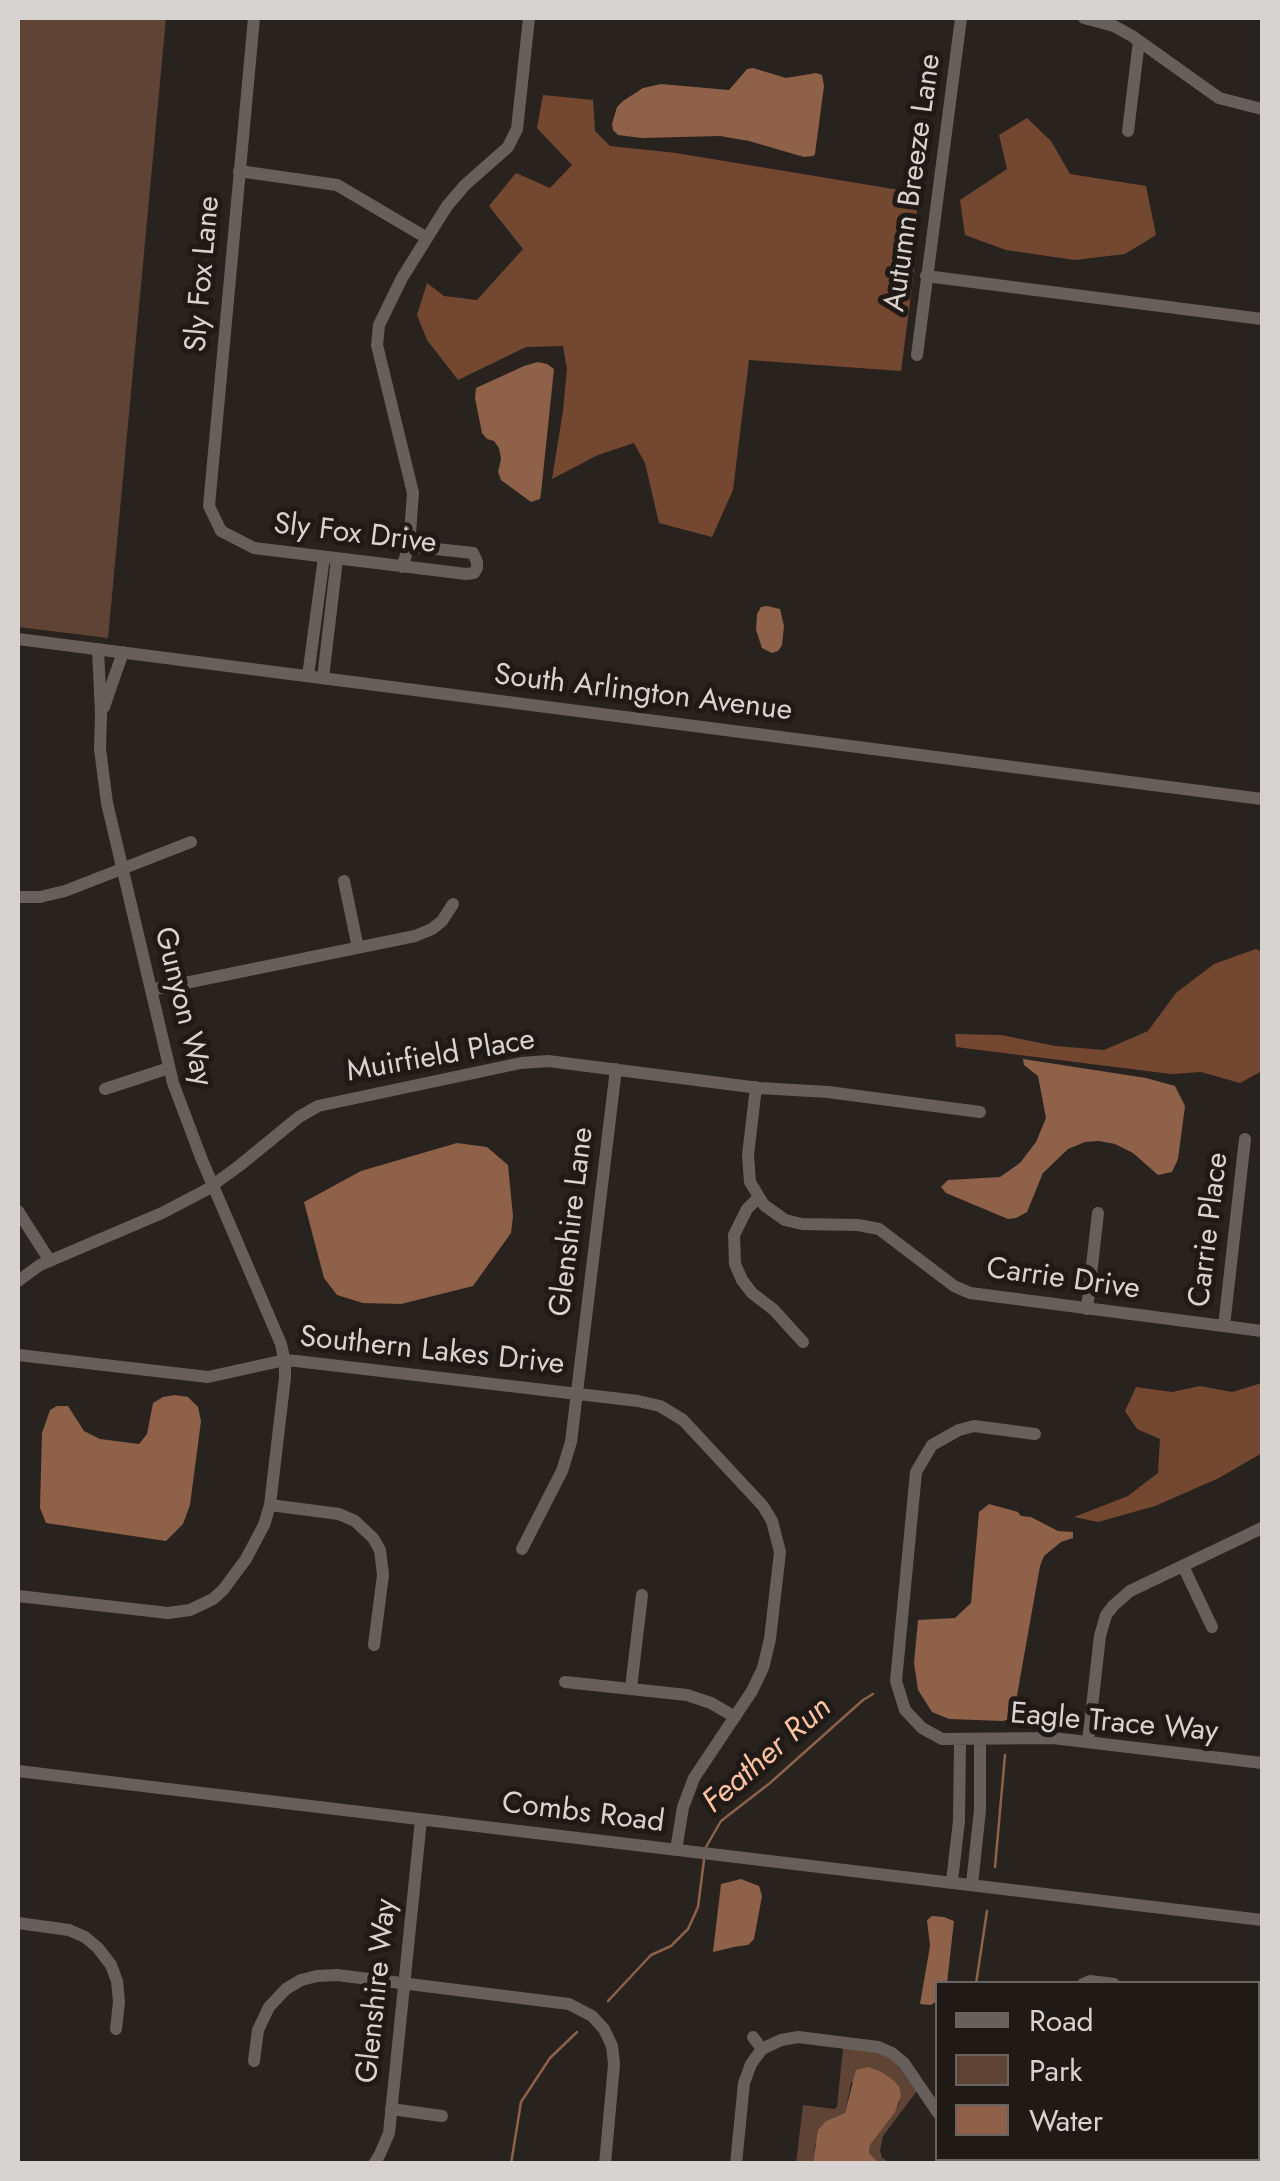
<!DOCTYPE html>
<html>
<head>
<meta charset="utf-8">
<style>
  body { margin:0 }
  #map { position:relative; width:1280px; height:2181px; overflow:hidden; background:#292320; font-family:Jost,sans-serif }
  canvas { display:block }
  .frame { position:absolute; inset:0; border:20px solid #d7d3d1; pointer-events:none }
  .legend { position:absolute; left:935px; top:1981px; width:325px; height:180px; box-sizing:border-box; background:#201a17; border:2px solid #696461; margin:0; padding:12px 18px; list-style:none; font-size:30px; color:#d7d3d1 }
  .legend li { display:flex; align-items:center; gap:20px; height:50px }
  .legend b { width:50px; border:2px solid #696461 }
</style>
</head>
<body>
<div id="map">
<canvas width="1280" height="2181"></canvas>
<div class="frame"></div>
<ul class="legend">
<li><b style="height:12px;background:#665f5c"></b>Road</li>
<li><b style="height:28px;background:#5f4436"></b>Park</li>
<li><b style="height:28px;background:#8e6148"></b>Water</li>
</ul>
</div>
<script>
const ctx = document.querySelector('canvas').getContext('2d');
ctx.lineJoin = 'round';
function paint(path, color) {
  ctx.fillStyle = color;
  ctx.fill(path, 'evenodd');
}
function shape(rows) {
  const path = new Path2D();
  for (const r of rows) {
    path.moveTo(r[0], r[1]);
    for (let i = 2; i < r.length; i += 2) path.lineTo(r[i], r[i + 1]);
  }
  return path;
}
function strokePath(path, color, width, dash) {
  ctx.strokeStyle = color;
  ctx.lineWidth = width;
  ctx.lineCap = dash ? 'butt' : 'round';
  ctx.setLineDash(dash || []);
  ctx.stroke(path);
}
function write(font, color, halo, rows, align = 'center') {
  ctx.font = font + ' Jost,sans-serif';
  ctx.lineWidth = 10;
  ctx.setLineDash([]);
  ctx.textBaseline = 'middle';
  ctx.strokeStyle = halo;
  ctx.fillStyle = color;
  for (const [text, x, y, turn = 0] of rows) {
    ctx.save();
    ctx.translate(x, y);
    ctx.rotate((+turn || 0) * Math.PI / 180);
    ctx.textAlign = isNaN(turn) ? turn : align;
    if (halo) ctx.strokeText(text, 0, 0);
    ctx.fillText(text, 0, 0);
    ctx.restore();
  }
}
paint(shape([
  [18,18,166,18,108,638,18,627],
  [843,2048,875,2052,894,2060,917,2091,883,2136,880,2151,882,2158,891,2163,879,2163,869,2153,870,2145,899,2104,899,2086,882,2072,851,2083,845,2113,826,2121,815,2145,813,2163,796,2164,803,2105,834,2109,837,2107]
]), '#5f4436');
paint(shape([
  [543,95,593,100,595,131,610,146,676,153,917,193,916,256,901,371,749,360,733,490,712,537,659,523,645,463,634,443,598,455,552,479,563,411,567,369,563,346,526,347,458,380,427,340,417,315,427,283,444,296,477,300,523,249,489,206,516,173,550,188,572,165,537,128],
  [1027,118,1051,141,1070,174,1146,186,1156,235,1125,254,1075,260,1006,250,965,235,960,200,1007,169,999,135],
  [1256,949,1262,952,1262,1071,1240,1083,1201,1072,1171,1074,956,1047,955,1034,1001,1035,1055,1046,1104,1050,1148,1031,1176,993,1214,964],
  [1262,1383,1262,1453,1219,1478,1155,1506,1098,1522,1074,1517,1128,1496,1158,1473,1160,1439,1137,1429,1125,1411,1136,1387,1172,1392,1200,1386,1232,1392]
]), '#744830');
paint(shape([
  [753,68,786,78,816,73,822,75,824,86,815,154,813,156,804,157,749,141,720,136,642,138,618,135,613,130,612,124,617,107,623,101,643,88,661,84,729,90,747,69],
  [538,362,547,364,554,369,541,493,540,499,531,502,501,480,498,472,501,459,499,448,494,441,487,439,482,433,475,398,476,388,524,366],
  [767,606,780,609,784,626,782,645,778,651,772,653,762,648,756,630,757,614,761,607],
  [1023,1059,1146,1078,1175,1086,1185,1106,1178,1159,1172,1172,1158,1175,1133,1153,1115,1144,1099,1141,1085,1142,1068,1149,1043,1173,1027,1212,1016,1218,1008,1219,946,1193,941,1187,948,1180,1000,1177,1020,1163,1036,1142,1046,1118,1038,1076,1024,1065],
  [457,1143,487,1147,508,1165,513,1216,511,1233,473,1286,401,1304,363,1303,337,1295,324,1278,304,1202,361,1171],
  [175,1395,188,1397,198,1407,201,1421,190,1505,183,1524,166,1541,46,1523,40,1508,42,1433,50,1410,57,1406,68,1406,84,1431,100,1439,139,1444,147,1434,153,1403,163,1397],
  [989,1504,1018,1512,1021,1516,1031,1517,1058,1531,1073,1532,1073,1538,1061,1542,1044,1556,1040,1566,1013,1718,1003,1721,949,1719,932,1712,918,1690,914,1663,918,1620,955,1618,971,1603,979,1512],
  [741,1879,759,1886,762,1896,754,1939,748,1945,734,1947,713,1952,721,1884],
  [932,1916,944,1917,954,1921,947,1983,938,1984,937,2001,931,2005,920,2004,930,1946,927,1920],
  [868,2067,882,2072,893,2080,899,2086,901,2095,895,2112,870,2145,869,2153,879,2163,813,2163,818,2130,826,2121,845,2113,856,2070]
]), '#8e6148');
strokePath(shape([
  [706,1847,721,1821,770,1783,863,1700,873,1694],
  [995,1867,1005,1755],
  [976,1984,987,1911],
  [608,2001,651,1955,671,1946,688,1929,698,1907,704,1860],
  [511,2164,521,2102,550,2058,577,2032]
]), '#8e6148', 2.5);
strokePath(shape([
  [254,18,209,506,221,531,254,548,466,574,474,573,477,568,477,562,473,553,409,546],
  [1084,18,1114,26,1132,36,1219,98,1262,109],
  [1128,131,1139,41],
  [239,171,337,185,427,238],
  [926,276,1262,319],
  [917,355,961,18],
  [402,567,409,546,413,493,377,345,379,325,402,278,447,206,465,185,508,147,517,129,529,18],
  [18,639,1262,799],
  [308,676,324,557],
  [323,678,337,559],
  [104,707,123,652],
  [344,881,358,948],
  [18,897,40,897,65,891,191,842],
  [151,990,415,936,432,929,442,921,453,904],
  [756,1087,748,1155,750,1182,764,1205,785,1220,802,1224,858,1225,879,1229,954,1286,970,1293,1262,1331],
  [105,1089,169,1068],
  [758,1198,747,1209,734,1235,735,1264,742,1280,752,1293,774,1310,803,1342],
  [18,1211,50,1261],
  [18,1281,40,1265,162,1213,206,1190,239,1166,299,1117,318,1106,521,1063,548,1061,759,1088,828,1092,980,1112],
  [1087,1309,1098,1213],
  [1224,1326,1245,1139],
  [18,1355,208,1377,285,1360,296,1361,638,1401,660,1406,683,1420,763,1506,772,1521,780,1552,770,1639,763,1668,752,1691,694,1778,683,1807,676,1850],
  [1035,1434,974,1426,959,1430,932,1445,916,1472,896,1681,905,1710,922,1728,942,1739,1053,1738,1262,1763],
  [270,1505,339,1514,355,1521,373,1538,380,1550,383,1575,374,1645],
  [522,1549,562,1471,571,1442,616,1069],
  [1183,1566,1212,1627],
  [18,1596,168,1613,190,1610,213,1599,223,1590,246,1559,264,1525,270,1505,285,1377,285,1363,281,1344,202,1160,173,1083,107,803,100,749,101,714,98,649],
  [565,1682,687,1695,711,1703,735,1717],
  [631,1688,642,1595],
  [1088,1742,1100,1636,1106,1615,1113,1606,1130,1591,1262,1528],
  [18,1771,1262,1920],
  [952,1881,959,1821,960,1740],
  [972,1884,980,1810,980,1739],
  [18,1923,69,1930,85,1937,98,1948,111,1965,117,1981,119,2002,116,2029],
  [1083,1984,1090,1981,1114,1984],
  [753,2037,762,2049],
  [254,2061,258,2030,269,2007,286,1989,301,1980,317,1976,337,1975,569,2004,592,2016,604,2029,612,2046,614,2064,605,2164],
  [391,2109,442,2116],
  [1004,2158,1012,2164],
  [374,2164,380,2154,389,2133,421,1820],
  [736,2164,744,2083,751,2064,762,2049,781,2040,798,2037,878,2047,892,2053,904,2063,938,2113],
  [1175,2164,1176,2158]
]), '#665f5c', 12);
write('30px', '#d7d3d1', '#201a17', [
  ["Autumn Breeze Lane",914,183,-82],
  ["Sly Fox Lane",204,274,-85],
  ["Sly Fox Drive",355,535,7],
  ["South Arlington Avenue",643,694,7],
  ["Gunyon Way",182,1007,76],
  ["Muirfield Place",441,1057,-10],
  ["Glenshire Lane",573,1222,-83],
  ["Carrie Place",1210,1230,-83],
  ["Carrie Drive",1063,1280,8],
  ["Southern Lakes Drive",432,1352,6],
  ["Eagle Trace Way",1114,1724,5],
  ["Combs Road",583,1814,7],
  ["Glenshire Way",378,1991,-84]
]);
write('italic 32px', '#fbc0a0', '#201a17', [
  ["Feather Run",768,1756,-41]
]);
</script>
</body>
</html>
